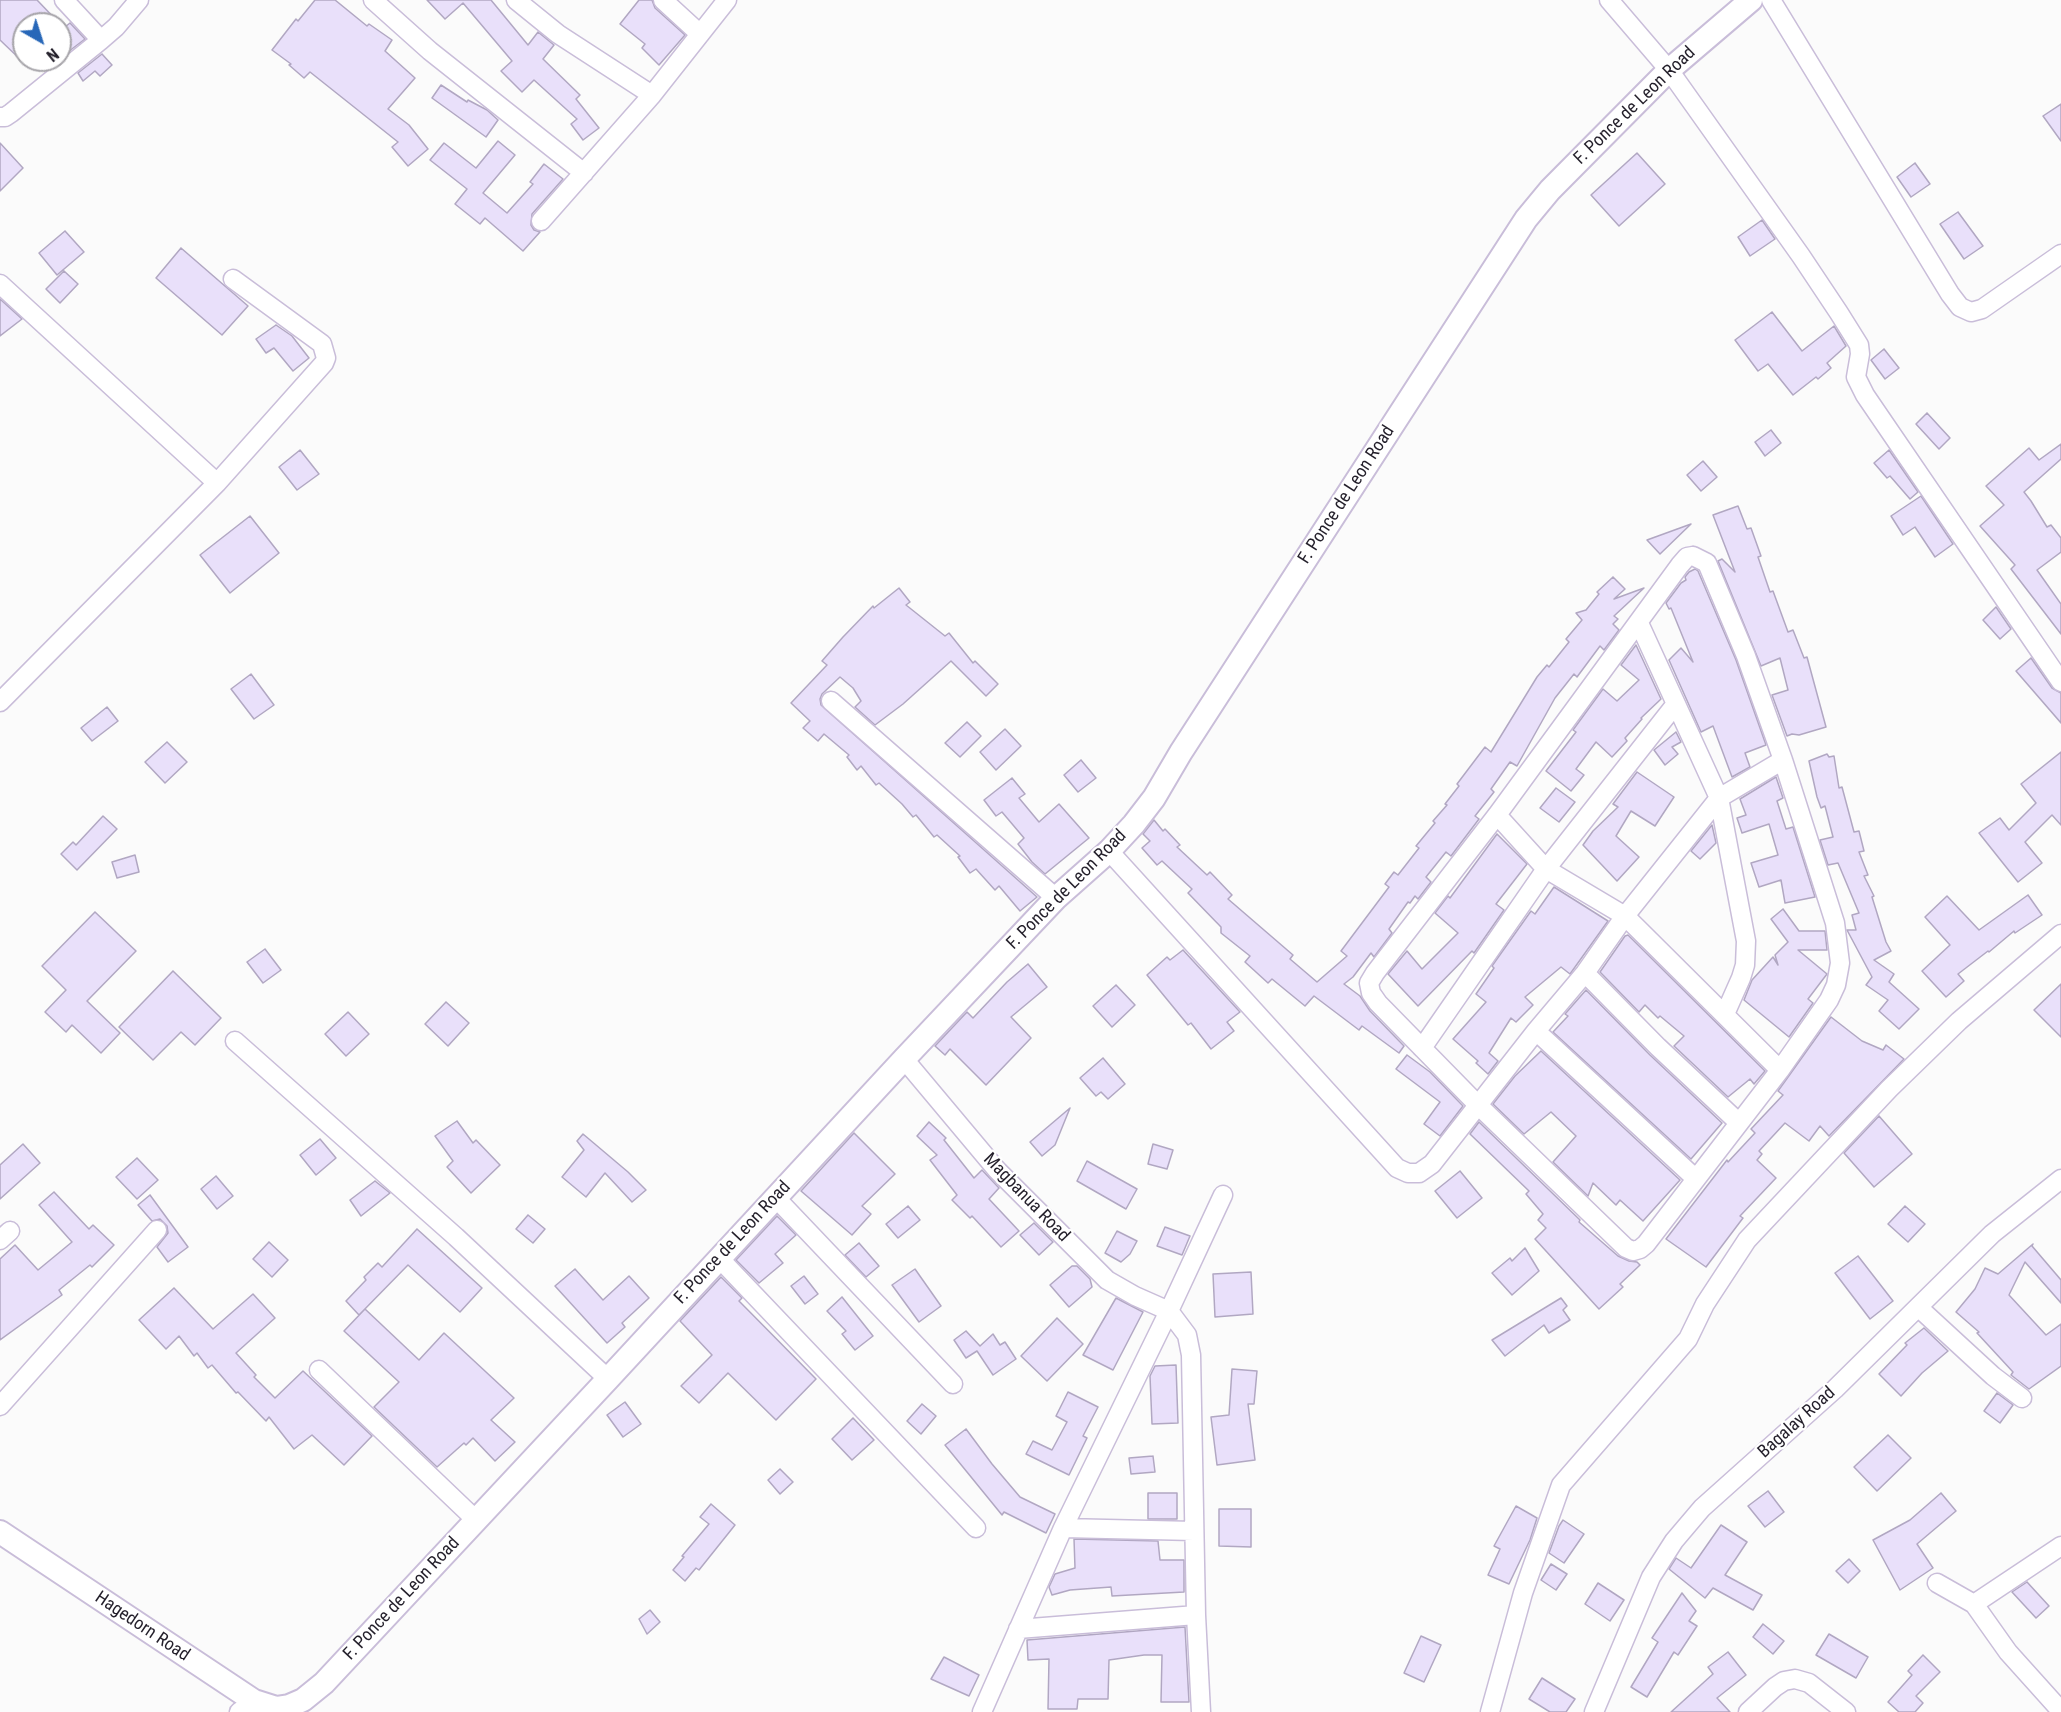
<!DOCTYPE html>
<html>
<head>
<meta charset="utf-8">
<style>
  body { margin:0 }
  #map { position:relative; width:2061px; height:1712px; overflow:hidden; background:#fbfbfb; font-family:"Roboto Condensed",sans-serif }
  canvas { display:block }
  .north { position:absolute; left:12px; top:12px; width:60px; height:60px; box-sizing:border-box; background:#fff; border:2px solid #a7a5aa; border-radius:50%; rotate:141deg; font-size:16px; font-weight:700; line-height:24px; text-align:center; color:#231f2a }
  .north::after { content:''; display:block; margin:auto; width:21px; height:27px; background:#2767b8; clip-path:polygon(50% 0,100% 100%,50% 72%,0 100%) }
</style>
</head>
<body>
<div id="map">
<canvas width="2061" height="1712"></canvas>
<div class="north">N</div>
</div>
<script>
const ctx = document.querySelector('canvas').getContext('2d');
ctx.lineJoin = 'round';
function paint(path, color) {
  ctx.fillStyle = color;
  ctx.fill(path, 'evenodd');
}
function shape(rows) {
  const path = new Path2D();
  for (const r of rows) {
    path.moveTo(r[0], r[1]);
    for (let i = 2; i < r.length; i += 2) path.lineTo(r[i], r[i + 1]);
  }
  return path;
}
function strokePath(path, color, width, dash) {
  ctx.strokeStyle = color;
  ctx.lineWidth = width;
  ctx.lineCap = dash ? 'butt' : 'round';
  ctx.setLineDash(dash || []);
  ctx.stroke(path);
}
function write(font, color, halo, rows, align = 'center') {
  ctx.font = font + ' "Roboto Condensed",sans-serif';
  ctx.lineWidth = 4.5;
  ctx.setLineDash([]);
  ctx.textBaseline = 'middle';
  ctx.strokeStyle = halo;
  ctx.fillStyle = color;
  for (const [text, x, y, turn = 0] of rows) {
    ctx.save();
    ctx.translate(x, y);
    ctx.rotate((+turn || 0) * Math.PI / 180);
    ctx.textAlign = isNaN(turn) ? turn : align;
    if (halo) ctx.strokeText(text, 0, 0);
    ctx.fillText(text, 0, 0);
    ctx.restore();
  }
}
const building = shape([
  [0,0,37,0,60,24,24,24,24,63,0,40,0,0],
  [315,0,335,0,367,26,369,24,392,40,385,51,415,78,388,109,409,125,428,149,408,166,392,147,398,142,310,72,304,78,289,65,291,64,272,50,296,19,298,21,315,0],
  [427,0,491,0,528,45,538,32,554,45,543,59,580,95,576,99,599,128,583,140,571,124,577,119,534,80,522,92,501,71,512,61,463,3,445,19,427,0],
  [639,0,652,0,655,8,685,35,659,65,642,48,645,44,620,24,639,0],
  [70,23,85,39,64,55,60,49,60,31,70,23],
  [102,54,112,65,100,76,95,71,83,81,78,73,102,54],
  [441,85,467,102,468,100,487,110,498,120,486,137,432,98,441,85],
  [2061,104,2061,141,2043,116,2061,104],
  [498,141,515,155,483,193,507,213,533,184,530,182,544,164,563,179,532,214,531,225,534,230,540,232,523,251,485,218,480,224,455,204,467,189,430,160,444,143,476,168,498,141],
  [0,143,23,168,0,191,0,143],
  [1637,153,1665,184,1619,226,1591,195,1637,153],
  [1915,163,1930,184,1911,197,1897,177,1915,163],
  [1958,212,1983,246,1964,259,1940,224,1958,212],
  [1762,220,1775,239,1750,256,1738,237,1762,220],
  [65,231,84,252,57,275,39,253,65,231],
  [181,248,248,306,222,335,156,278,181,248],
  [64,271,78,284,60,303,46,289,64,271],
  [0,299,22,319,0,336,0,299],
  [1772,312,1802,351,1834,326,1846,346,1827,363,1831,368,1818,379,1816,377,1793,395,1768,364,1758,371,1735,340,1772,312],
  [276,325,292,336,309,358,293,371,274,348,266,353,256,339,276,325],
  [1884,349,1899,368,1885,379,1871,360,1884,349],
  [1927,413,1950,438,1939,449,1916,424,1927,413],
  [1771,430,1781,443,1765,456,1755,442,1771,430],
  [2061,444,2061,459,2024,492,2031,501,2047,527,2051,525,2061,538,2061,552,2037,570,2061,604,2061,634,2011,569,2015,565,1980,526,2004,505,1986,486,2029,448,2039,460,2061,444],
  [300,450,319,474,297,490,279,467,300,450],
  [1889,450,1918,492,1910,499,1890,476,1887,478,1874,463,1889,450],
  [1703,461,1717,477,1701,491,1687,475,1703,461],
  [1921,496,1953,544,1935,557,1915,527,1903,535,1891,516,1921,496],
  [1738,506,1747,529,1751,528,1761,556,1758,557,1770,592,1773,591,1788,632,1793,630,1804,658,1807,657,1826,727,1799,735,1792,734,1787,736,1772,695,1788,690,1780,658,1761,666,1718,561,1722,559,1735,572,1713,515,1738,506],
  [250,516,279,553,230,593,200,555,250,516],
  [1691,524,1660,554,1647,540,1691,524],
  [1695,569,1698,571,1736,660,1766,745,1745,753,1750,767,1732,777,1713,726,1701,732,1669,660,1681,648,1693,662,1671,608,1669,609,1666,603,1681,583,1686,580,1685,577,1689,572,1695,569],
  [1613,577,1625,589,1614,599,1644,588,1614,616,1618,619,1613,624,1619,630,1604,650,1600,646,1577,677,1574,674,1555,698,1517,766,1510,762,1491,789,1494,792,1475,816,1479,819,1451,856,1446,852,1426,877,1431,882,1418,899,1415,896,1410,903,1408,902,1389,929,1392,933,1374,957,1371,953,1353,977,1344,984,1360,996,1370,1011,1404,1046,1399,1053,1362,1026,1359,1030,1314,996,1305,1006,1272,979,1268,983,1245,962,1250,956,1221,933,1221,927,1188,893,1192,889,1162,861,1157,865,1142,848,1150,841,1143,834,1154,820,1163,831,1165,829,1180,845,1177,847,1207,875,1210,872,1232,895,1228,899,1293,955,1290,959,1317,982,1347,956,1341,951,1389,887,1385,884,1394,872,1398,875,1419,848,1416,846,1435,823,1433,821,1447,805,1445,804,1459,786,1457,784,1485,747,1491,752,1537,677,1547,665,1549,667,1569,642,1566,639,1582,620,1576,613,1586,610,1599,594,1597,592,1613,577],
  [899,588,910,602,906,605,945,636,949,633,973,663,975,661,998,684,986,696,951,661,903,704,875,725,855,707,861,701,853,688,840,677,822,694,820,699,821,705,1037,897,1020,911,999,886,995,890,976,869,970,873,958,857,960,856,937,835,934,837,916,815,913,817,902,804,879,783,876,785,861,766,857,770,847,757,849,755,824,734,818,741,803,728,810,721,791,703,827,665,822,661,843,637,873,606,874,608,899,588],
  [1996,607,2011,629,2000,639,1983,620,1996,607],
  [1636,645,1661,699,1641,718,1642,719,1625,738,1627,741,1612,757,1596,742,1576,769,1584,775,1571,791,1546,771,1576,732,1573,730,1603,689,1617,701,1639,680,1621,665,1636,645],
  [2031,658,2052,688,2061,693,2061,723,2016,671,2031,658],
  [251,674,274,705,254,719,231,689,251,674],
  [107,707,118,721,92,741,81,728,107,707],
  [967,722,981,736,960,757,945,743,967,722],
  [1005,729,1021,746,996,770,980,752,1005,729],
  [1676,732,1681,742,1672,747,1678,754,1665,765,1654,750,1676,732],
  [167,742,187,762,165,783,145,762,167,742],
  [2061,752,2061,825,2052,815,2025,842,2042,863,2018,882,1979,833,2000,818,2009,830,2036,803,2021,784,2061,752],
  [1827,754,1829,757,1834,756,1839,788,1842,787,1854,832,1859,831,1864,851,1859,852,1868,875,1864,876,1874,896,1872,897,1886,942,1891,951,1874,960,1894,974,1889,982,1919,1009,1899,1029,1879,1011,1888,1000,1866,985,1872,977,1847,930,1856,930,1852,915,1859,913,1838,863,1828,865,1820,840,1833,837,1825,806,1821,808,1817,797,1809,761,1827,754],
  [1081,760,1096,778,1078,792,1064,775,1081,760],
  [1637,772,1674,797,1655,826,1631,811,1616,836,1639,857,1617,881,1583,845,1593,831,1618,807,1613,804,1637,772],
  [1776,777,1783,798,1777,801,1786,829,1793,827,1815,897,1785,903,1781,880,1759,887,1751,863,1778,855,1769,824,1742,833,1737,818,1746,815,1740,799,1776,777],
  [1012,778,1025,794,1019,798,1039,822,1059,804,1089,838,1045,874,1032,862,1018,844,1024,838,1002,812,996,816,984,800,1012,778],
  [1556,788,1575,802,1559,822,1540,808,1556,788],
  [103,816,117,829,77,870,61,854,73,842,76,845,103,816],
  [1712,825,1716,843,1700,859,1691,851,1712,825],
  [1497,834,1527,864,1496,904,1504,910,1474,953,1472,951,1418,1006,1388,974,1407,951,1422,969,1458,933,1435,913,1448,896,1450,898,1497,834],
  [135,855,139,872,117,878,112,862,135,855],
  [1554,887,1608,921,1570,974,1561,967,1525,997,1533,1005,1516,1022,1511,1018,1489,1053,1498,1061,1488,1074,1476,1063,1478,1061,1453,1039,1486,1002,1476,994,1494,968,1492,966,1531,911,1535,914,1554,887],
  [2028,895,2042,915,2015,933,2014,931,1989,952,1988,951,1958,974,1964,981,1946,997,1922,971,1950,945,1925,917,1947,896,1979,930,2028,895],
  [1783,909,1799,931,1825,931,1827,950,1798,950,1827,974,1808,999,1813,1003,1789,1037,1744,1000,1752,980,1773,957,1778,965,1775,955,1788,942,1771,919,1783,909],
  [95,912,136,951,87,1001,120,1033,101,1053,72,1025,66,1032,45,1012,66,990,42,966,95,912],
  [1628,935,1765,1071,1754,1084,1750,1079,1728,1097,1674,1046,1684,1036,1660,1016,1658,1018,1645,1005,1639,1012,1600,972,1625,936,1628,935],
  [265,949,281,970,263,983,247,962,265,949],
  [1183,950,1240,1012,1227,1022,1234,1031,1211,1049,1191,1023,1188,1025,1147,975,1167,957,1170,960,1183,950],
  [1028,964,1047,987,1011,1017,1031,1038,986,1085,950,1049,945,1055,935,1046,967,1012,973,1018,1007,982,1028,964],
  [173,971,221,1018,195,1045,181,1032,153,1060,119,1027,173,971],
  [2061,984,2061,1037,2034,1010,2061,984],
  [1116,985,1135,1005,1112,1027,1093,1006,1116,985],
  [1586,990,1650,1055,1722,1123,1691,1159,1553,1032,1568,1016,1565,1014,1586,990],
  [446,1002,469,1023,448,1046,425,1024,446,1002],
  [348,1012,369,1034,346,1056,325,1034,348,1012],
  [1831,1017,1862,1041,1883,1050,1886,1045,1904,1059,1829,1136,1820,1126,1809,1141,1785,1123,1759,1151,1762,1154,1757,1160,1776,1178,1740,1216,1743,1218,1706,1267,1666,1239,1727,1160,1728,1162,1755,1133,1751,1129,1783,1095,1778,1091,1831,1017],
  [1541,1051,1680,1180,1643,1221,1620,1200,1616,1205,1593,1183,1588,1196,1553,1162,1576,1136,1551,1112,1524,1134,1493,1104,1515,1076,1541,1051],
  [1407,1055,1430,1072,1463,1106,1440,1136,1424,1124,1440,1102,1396,1069,1407,1055],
  [1103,1058,1125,1084,1108,1099,1101,1092,1096,1096,1080,1078,1103,1058],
  [1070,1108,1055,1145,1042,1156,1030,1142,1070,1108],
  [1879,1116,1912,1154,1874,1187,1844,1153,1879,1116],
  [457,1121,473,1143,476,1140,500,1165,471,1193,447,1167,453,1161,435,1136,457,1121],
  [929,1122,946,1138,944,1140,974,1178,982,1170,999,1188,989,1199,1019,1231,1001,1247,972,1216,970,1218,952,1200,957,1195,930,1160,937,1155,917,1136,929,1122],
  [1479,1122,1580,1220,1579,1222,1618,1256,1629,1261,1637,1262,1640,1265,1620,1284,1623,1287,1599,1309,1535,1239,1546,1228,1538,1220,1543,1214,1526,1194,1529,1191,1470,1134,1479,1122],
  [854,1133,895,1174,862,1206,871,1214,852,1235,801,1191,854,1133],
  [583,1134,628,1172,646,1190,632,1202,605,1173,586,1197,562,1177,584,1150,577,1141,583,1134],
  [320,1139,336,1158,316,1175,300,1155,320,1139],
  [23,1144,40,1163,0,1199,0,1165,23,1144],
  [1153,1144,1173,1150,1167,1169,1148,1164,1153,1144],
  [137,1158,158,1180,137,1199,116,1177,137,1158],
  [1087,1161,1137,1189,1126,1209,1077,1181,1087,1161],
  [1460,1171,1482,1198,1457,1218,1435,1191,1460,1171],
  [216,1176,233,1196,217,1209,201,1189,216,1176],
  [375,1181,390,1193,361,1216,350,1200,375,1181],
  [54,1192,89,1229,93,1225,114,1245,92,1267,90,1265,59,1290,62,1295,0,1340,0,1259,15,1245,38,1270,72,1242,39,1205,54,1192],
  [150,1195,188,1247,168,1262,157,1247,168,1233,167,1226,160,1219,152,1221,138,1205,150,1195],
  [908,1206,920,1220,898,1238,886,1224,908,1206],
  [1905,1206,1925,1224,1908,1242,1888,1224,1905,1206],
  [528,1215,545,1229,533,1243,516,1229,528,1215],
  [777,1216,796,1235,775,1254,783,1263,759,1283,736,1260,777,1216],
  [1034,1223,1053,1242,1039,1255,1020,1235,1034,1223],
  [1165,1227,1190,1236,1182,1255,1157,1246,1165,1227],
  [417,1229,482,1288,460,1312,408,1265,359,1315,346,1301,366,1280,364,1277,378,1263,382,1267,417,1229],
  [1117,1231,1137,1241,1130,1254,1121,1262,1105,1253,1117,1231],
  [269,1242,288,1260,272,1277,253,1259,269,1242],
  [859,1243,879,1266,866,1277,845,1255,859,1243],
  [2033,1244,2032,1246,2061,1280,2061,1303,2025,1262,2009,1295,2046,1335,2061,1324,2061,1366,2029,1389,2011,1375,2013,1372,1977,1333,1979,1332,1956,1312,1975,1289,1985,1268,1998,1274,2033,1244],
  [1525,1248,1539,1271,1512,1295,1492,1273,1510,1258,1512,1261,1525,1248],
  [1858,1256,1893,1301,1870,1319,1835,1273,1858,1256],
  [1072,1266,1077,1266,1090,1279,1092,1287,1069,1307,1050,1285,1072,1266],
  [575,1269,603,1300,629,1276,649,1298,622,1323,625,1327,607,1343,555,1286,575,1269],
  [915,1269,941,1306,919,1322,892,1285,915,1269],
  [1251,1272,1253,1314,1215,1317,1213,1274,1251,1272],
  [804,1276,818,1294,805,1304,791,1286,804,1276],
  [721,1277,742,1298,739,1301,816,1379,776,1420,728,1373,699,1403,681,1386,712,1355,680,1321,721,1277],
  [174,1288,213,1329,253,1294,275,1318,236,1353,256,1375,254,1377,275,1398,303,1371,372,1436,344,1465,312,1435,294,1449,269,1417,266,1421,238,1392,236,1393,212,1365,208,1368,197,1353,194,1356,179,1336,166,1349,139,1320,174,1288],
  [842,1297,873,1336,855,1350,842,1334,846,1331,827,1311,842,1297],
  [1116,1298,1143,1312,1113,1370,1083,1355,1116,1298],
  [1561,1298,1567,1306,1563,1310,1570,1320,1549,1333,1544,1325,1505,1356,1492,1340,1561,1298],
  [365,1309,419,1360,444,1333,514,1398,491,1420,515,1442,495,1461,473,1438,466,1445,464,1443,437,1467,374,1407,399,1382,344,1331,365,1309],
  [1057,1318,1083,1344,1047,1381,1021,1356,1057,1318],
  [1924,1328,1948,1351,1922,1373,1901,1396,1879,1374,1907,1345,1905,1343,1924,1328],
  [966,1331,980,1346,993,1334,1000,1345,1005,1342,1016,1359,993,1375,977,1351,966,1358,954,1340,966,1331],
  [1176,1365,1178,1423,1152,1424,1150,1376,1155,1366,1176,1365],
  [1232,1369,1257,1371,1254,1404,1248,1404,1255,1460,1217,1465,1211,1417,1229,1415,1232,1369],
  [1068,1392,1098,1407,1083,1436,1087,1438,1069,1475,1026,1454,1033,1441,1052,1450,1067,1422,1056,1416,1068,1392],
  [1997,1393,2013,1405,2000,1423,1984,1411,1997,1393],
  [625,1402,641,1424,623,1437,607,1415,625,1402],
  [922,1404,936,1416,921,1434,907,1421,922,1404],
  [853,1418,874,1440,852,1460,832,1439,853,1418],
  [966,1429,992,1464,1020,1497,1055,1514,1046,1533,1004,1512,1002,1515,945,1445,966,1429],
  [1888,1435,1911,1458,1877,1491,1854,1467,1888,1435],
  [1153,1456,1155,1472,1131,1474,1129,1458,1153,1456],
  [780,1469,793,1482,780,1494,768,1480,780,1469],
  [1768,1491,1784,1512,1765,1527,1748,1506,1768,1491],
  [1148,1493,1177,1493,1177,1519,1148,1519,1148,1493],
  [1941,1493,1956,1511,1917,1544,1933,1568,1900,1590,1873,1540,1910,1520,1941,1493],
  [711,1504,735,1525,699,1570,696,1568,685,1581,673,1570,684,1557,682,1556,709,1524,700,1517,711,1504],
  [1516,1506,1537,1518,1530,1540,1509,1584,1488,1575,1500,1549,1494,1546,1516,1506],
  [1219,1509,1251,1509,1251,1547,1219,1546,1219,1509],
  [1563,1520,1584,1534,1564,1563,1549,1553,1559,1526,1563,1520],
  [1721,1525,1747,1542,1725,1575,1762,1595,1753,1610,1713,1588,1705,1598,1669,1569,1676,1558,1691,1568,1721,1525],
  [1074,1539,1158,1541,1160,1560,1184,1560,1184,1592,1112,1596,1111,1587,1070,1590,1052,1595,1049,1587,1055,1574,1075,1568,1074,1539],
  [1849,1559,1860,1571,1848,1583,1836,1571,1849,1559],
  [1551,1564,1567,1574,1556,1590,1541,1580,1551,1564],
  [2027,1582,2049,1606,2036,1618,2012,1592,2027,1582],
  [1598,1583,1624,1600,1610,1621,1585,1604,1598,1583],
  [1682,1593,1696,1611,1689,1621,1697,1626,1678,1655,1674,1652,1647,1697,1631,1687,1658,1642,1652,1638,1682,1593],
  [650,1610,660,1622,647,1634,639,1619,650,1610],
  [1763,1624,1784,1641,1773,1654,1753,1637,1763,1624],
  [1185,1627,1189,1702,1161,1702,1162,1655,1144,1655,1109,1660,1108,1699,1078,1699,1077,1709,1048,1709,1049,1659,1028,1660,1027,1640,1185,1627],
  [1829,1634,1868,1657,1856,1678,1816,1655,1829,1634],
  [1421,1636,1441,1645,1424,1682,1404,1673,1421,1636],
  [1728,1652,1746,1675,1717,1698,1730,1712,1671,1712,1713,1674,1708,1667,1728,1652],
  [1923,1655,1940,1672,1916,1696,1923,1703,1915,1712,1899,1712,1888,1702,1912,1675,1908,1671,1923,1655],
  [944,1657,979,1675,969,1696,931,1679,944,1657],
  [1542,1678,1575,1699,1566,1712,1550,1712,1529,1699,1542,1678]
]);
paint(building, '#e9e0fa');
strokePath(building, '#b1a7c2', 1.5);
const minor = shape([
  [64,0,101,40],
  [373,0,430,51,584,173],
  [516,0,558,34,652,95],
  [663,0,700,34],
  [1609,0,1669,70,1801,256,1839,313,1859,345,1860,354,1856,377,1865,395,2061,682],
  [1771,0,1950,294,1960,307,1971,312,1982,309,2061,254],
  [0,117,5,117,11,113,101,40,116,27,139,0],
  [541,221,652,95,727,0],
  [0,284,217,483],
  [1693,556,1707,563,1746,656,1783,760,1835,923,1840,963,1836,985,1829,1000,1780,1070,1646,1244,1640,1249,1633,1251,1626,1248,1478,1105,1378,1003,1371,993,1369,983,1375,973,1497,815,1680,565,1687,557,1693,556],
  [1639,623,1719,798,1746,941,1745,965,1741,978,1725,1014],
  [831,701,1056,898],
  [0,702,217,483,324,363,326,358,322,344,233,279],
  [1497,815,1546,869,1625,916,1780,1070],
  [1109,851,1397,1168,1408,1173,1419,1173,1432,1164,1536,1031,1585,973,1625,916,1719,798,1783,760],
  [1585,973,1658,1047,1738,1122],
  [1536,1031,1695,1178],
  [235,1041,456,1237,608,1379],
  [1422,1048,1546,869,1675,705],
  [904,1059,997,1170,1107,1280,1135,1296,1169,1311,1187,1335,1191,1355,1196,1615,1201,1712],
  [775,1197,953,1384],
  [0,1240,10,1231],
  [719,1258,976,1528],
  [1918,1307,1993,1376,2022,1398],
  [319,1370,476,1520],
  [0,1406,157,1230],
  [1063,1528,1194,1531],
  [2061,1546,1974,1604,2008,1652,2061,1711],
  [1937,1583,1974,1604],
  [1018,1629,1196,1615],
  [239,1712,254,1701],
  [982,1712,1063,1528,1169,1311,1223,1195],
  [1490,1712,1523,1593,1561,1485,1688,1339,1705,1304,1747,1240,1889,1089,1959,1021,2061,934],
  [1594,1712,1651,1577,1674,1541,1702,1508,1835,1389,1992,1234,2061,1179],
  [1748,1712,1775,1687,1784,1681,1795,1679,1809,1683,1846,1712]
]);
const tertiary = shape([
  [0,1532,254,1701,276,1708,289,1706,303,1700,324,1683,608,1379,904,1059,1056,898,1109,851,1134,824,1154,798,1181,752,1526,219,1550,190,1669,70,1751,0]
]);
strokePath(minor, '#c9bdd9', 21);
strokePath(tertiary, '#c9bdd9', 26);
strokePath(minor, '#fff', 18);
strokePath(tertiary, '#fff', 22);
write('18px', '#231f2a', '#fff', [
  ["F. Ponce de Leon Road",1635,106,-44],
  ["F. Ponce de Leon Road",1347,495,-57],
  ["F. Ponce de Leon Road",1067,890,-45],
  ["Magbanua Road",1026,1198,46],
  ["F. Ponce de Leon Road",733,1243,-47],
  ["Bagalay Road",1797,1423,-42],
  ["F. Ponce de Leon Road",402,1599,-47],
  ["Hagedorn Road",142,1627,34]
]);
</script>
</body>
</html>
